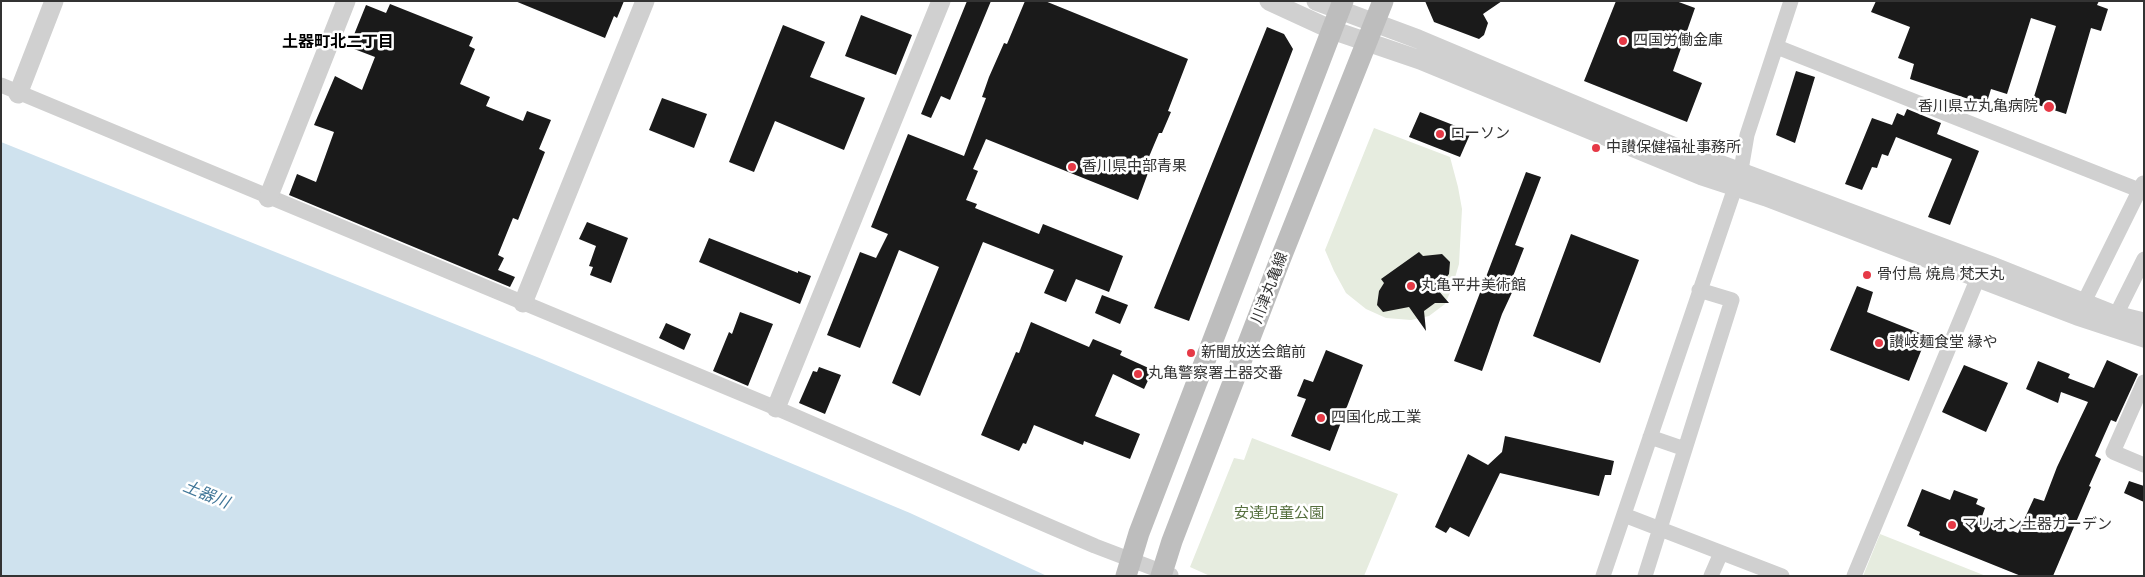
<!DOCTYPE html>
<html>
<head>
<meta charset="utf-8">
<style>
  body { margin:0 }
  #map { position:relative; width:2145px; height:577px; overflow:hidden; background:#fff; font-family:Karla,sans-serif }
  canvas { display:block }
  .frame { position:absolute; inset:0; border:2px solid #333; pointer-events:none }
</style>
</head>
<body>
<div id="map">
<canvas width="2145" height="577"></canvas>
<div class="frame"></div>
</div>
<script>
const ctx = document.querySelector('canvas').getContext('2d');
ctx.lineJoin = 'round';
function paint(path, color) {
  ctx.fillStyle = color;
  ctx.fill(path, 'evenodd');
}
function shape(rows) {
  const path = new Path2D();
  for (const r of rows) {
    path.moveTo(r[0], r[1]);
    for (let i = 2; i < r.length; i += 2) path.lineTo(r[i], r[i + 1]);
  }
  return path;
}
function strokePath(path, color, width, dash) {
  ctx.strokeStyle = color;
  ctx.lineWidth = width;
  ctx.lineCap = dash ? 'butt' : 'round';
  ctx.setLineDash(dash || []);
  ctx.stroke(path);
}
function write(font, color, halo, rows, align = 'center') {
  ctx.font = font + ' Karla,"Noto Sans JP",sans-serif';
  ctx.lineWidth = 5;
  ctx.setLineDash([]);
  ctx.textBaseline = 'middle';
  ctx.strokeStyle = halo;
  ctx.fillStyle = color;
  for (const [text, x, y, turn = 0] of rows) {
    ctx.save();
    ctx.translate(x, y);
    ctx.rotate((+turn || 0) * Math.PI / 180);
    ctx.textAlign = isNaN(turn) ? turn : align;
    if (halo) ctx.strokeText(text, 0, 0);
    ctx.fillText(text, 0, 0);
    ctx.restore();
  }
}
paint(shape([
  [1374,128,1450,157,1458,187,1462,209,1459,264,1452,288,1445,304,1429,316,1411,320,1386,318,1366,309,1346,293,1334,271,1325,250],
  [1252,438,1398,494,1364,576,1210,576,1190,567,1234,458,1244,460],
  [1880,534,1986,576,1863,576]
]), '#e6ecdf');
paint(shape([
  [1,142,537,357,910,513,1047,576,1,576]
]), '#cfe2ee');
paint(shape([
  [515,1,624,1,617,18,614,16,605,38],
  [967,1,991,1,950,100,941,96,931,118,921,114],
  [1025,1,1045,1,1188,59,1168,111,1171,112,1162,133,1159,133,1143,171,1148,173,1138,200,986,139,973,169,978,171,966,200,977,204,975,208,1039,234,1043,224,1123,256,1109,292,1076,279,1066,302,1044,293,1054,270,983,242,920,396,892,383,939,267,899,250,860,348,827,335,860,252,876,258,888,234,871,227,908,134,964,156,986,98,982,97,989,77,1004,43,1007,44],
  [1425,1,1502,1,1483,14,1488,23,1484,35,1479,39,1434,22],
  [1616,1,1676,1,1695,8,1673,71,1702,83,1687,122,1584,81],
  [1876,1,2099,1,2097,5,2108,9,2101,31,2091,28,2066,114,2032,103,2056,26,2031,18,2007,94,1991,89,1986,105,1910,79,1914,64,1898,58,1910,27,1871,12],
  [390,4,473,37,469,46,475,49,460,84,490,97,486,106,523,121,527,111,551,120,539,149,545,152,518,220,513,218,498,255,504,258,498,270,515,277,510,287,289,195,297,174,316,182,334,132,314,125,335,76,362,90,375,57,349,47,366,5,386,13],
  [861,15,912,35,896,75,845,56],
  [783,25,825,42,810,77,865,98,844,150,775,121,754,172,729,162],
  [1267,27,1284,34,1293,49,1189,321,1154,308],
  [1796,71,1815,77,1795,143,1776,135],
  [662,98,707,114,694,148,649,130],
  [1907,109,1941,123,1937,134,1979,151,1950,225,1928,217,1952,159,1896,137,1888,156,1882,154,1877,168,1872,167,1862,190,1845,184,1872,118,1892,125,1897,113,1904,116],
  [1420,112,1471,132,1460,157,1409,137],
  [1526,172,1541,177,1515,245,1524,248,1510,284,1515,286,1502,314,1482,371,1454,361],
  [587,222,628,238,611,283,590,275,593,267,589,266,596,246,579,239],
  [1571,234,1639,260,1600,363,1533,336],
  [709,238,798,273,798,271,811,276,800,304,699,262],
  [1419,252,1423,256,1442,254,1450,262,1449,274,1437,289,1449,303,1435,303,1424,311,1426,331,1409,307,1383,312,1377,305,1379,291,1384,283,1381,279],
  [1857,286,1873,292,1867,312,1927,336,1909,381,1830,350],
  [1102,295,1128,305,1120,324,1095,313],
  [740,312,773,324,748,386,713,371,729,332,732,334],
  [1031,322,1089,347,1093,339,1122,351,1120,355,1153,370,1144,389,1113,374,1095,416,1140,434,1130,459,1084,441,1083,445,1034,425,1026,444,1023,443,1019,451,981,435,1016,352,1019,353],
  [666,323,691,334,684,350,659,338],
  [1326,350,1363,365,1330,451,1291,436,1306,399,1297,396,1304,379,1313,382],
  [2107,360,2138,374,2116,422,2111,420,2095,456,2101,459,2089,486,2091,487,2053,576,2021,576,1919,535,1920,532,1907,526,1922,489,1950,500,1954,490,1978,499,1976,504,1985,508,1981,519,2018,533,2034,498,2044,501,2057,467,2088,402,2061,392,2058,403,2026,389,2038,361,2070,374,2068,378,2094,388],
  [1964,365,2008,383,1986,432,1942,412],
  [819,367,841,375,825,414,799,403,813,371,817,372],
  [1505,436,1614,461,1611,475,1605,475,1599,496,1500,473,1469,537,1450,527,1446,533,1435,527,1468,454,1488,465,1502,452],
  [2129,481,2144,486,2144,502,2124,493]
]), '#1a1a1a');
strokePath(shape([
  [1777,47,2144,192],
  [1,85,776,408,1095,546,1171,575],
  [2079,312,2143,183],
  [2111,325,2144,259],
  [2144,382,2113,452,2144,465],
  [1650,437,1685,449],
  [1624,515,1782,576],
  [1603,576,1741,170,1747,135,1791,1],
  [1645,576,1732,300,1699,290],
  [1711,576,1721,553],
  [1854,576,1982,268]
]), '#d0d0d0', 15);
strokePath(shape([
  [1269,1,1332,30,1420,60,1702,176,1766,197,2077,316,2144,338],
  [1316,1,1418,39,1687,152,1992,266,2115,315,2144,322],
  [18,94,54,1],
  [268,198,346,1],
  [523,303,645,1],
  [776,408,941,1]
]), '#d0d0d0', 19);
strokePath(shape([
  [1126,576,1139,533,1343,1],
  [1161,576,1172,541,1280,260,1383,1]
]), '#bdbdbd', 21);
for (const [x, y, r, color] of [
  [1623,41,5,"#e63946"],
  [2049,107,6,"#e63946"],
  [1440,134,5,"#e63946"],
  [1596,148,5,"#e63946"],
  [1072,167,5,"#e63946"],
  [1867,275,5,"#e63946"],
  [1411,286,5,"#e63946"],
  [1879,343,5,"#e63946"],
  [1191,353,5,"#e63946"],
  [1138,374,5,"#e63946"],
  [1321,418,5,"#e63946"],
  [1952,525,5,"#e63946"]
]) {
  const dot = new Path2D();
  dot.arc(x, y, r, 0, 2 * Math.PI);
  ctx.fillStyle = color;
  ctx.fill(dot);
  strokePath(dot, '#fff', 2);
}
write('15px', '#333', '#fff', [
  ["四国労働金庫",1633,41],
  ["香川県立丸亀病院",2038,107,"right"],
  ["ローソン",1450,134],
  ["中讃保健福祉事務所",1606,148],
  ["香川県中部青果",1082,167],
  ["骨付鳥 焼鳥 梵天丸",1877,275],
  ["丸亀平井美術館",1421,286],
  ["讃岐麺食堂 縁や",1889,343],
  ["新聞放送会館前",1201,353],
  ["丸亀警察署土器交番",1148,374],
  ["四国化成工業",1331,418],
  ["マリオン土器ガーデン",1962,525]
], 'left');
write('15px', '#333', '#fff', [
  ["川津丸亀線",1270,288,-69]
]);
write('15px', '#56703f', '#fff', [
  ["安達児童公園",1279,514]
]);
write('bold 16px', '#000', '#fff', [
  ["土器町北二丁目",338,42]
]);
write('italic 16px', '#3f7597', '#fff', [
  ["土器川",206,495,22]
]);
</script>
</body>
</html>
